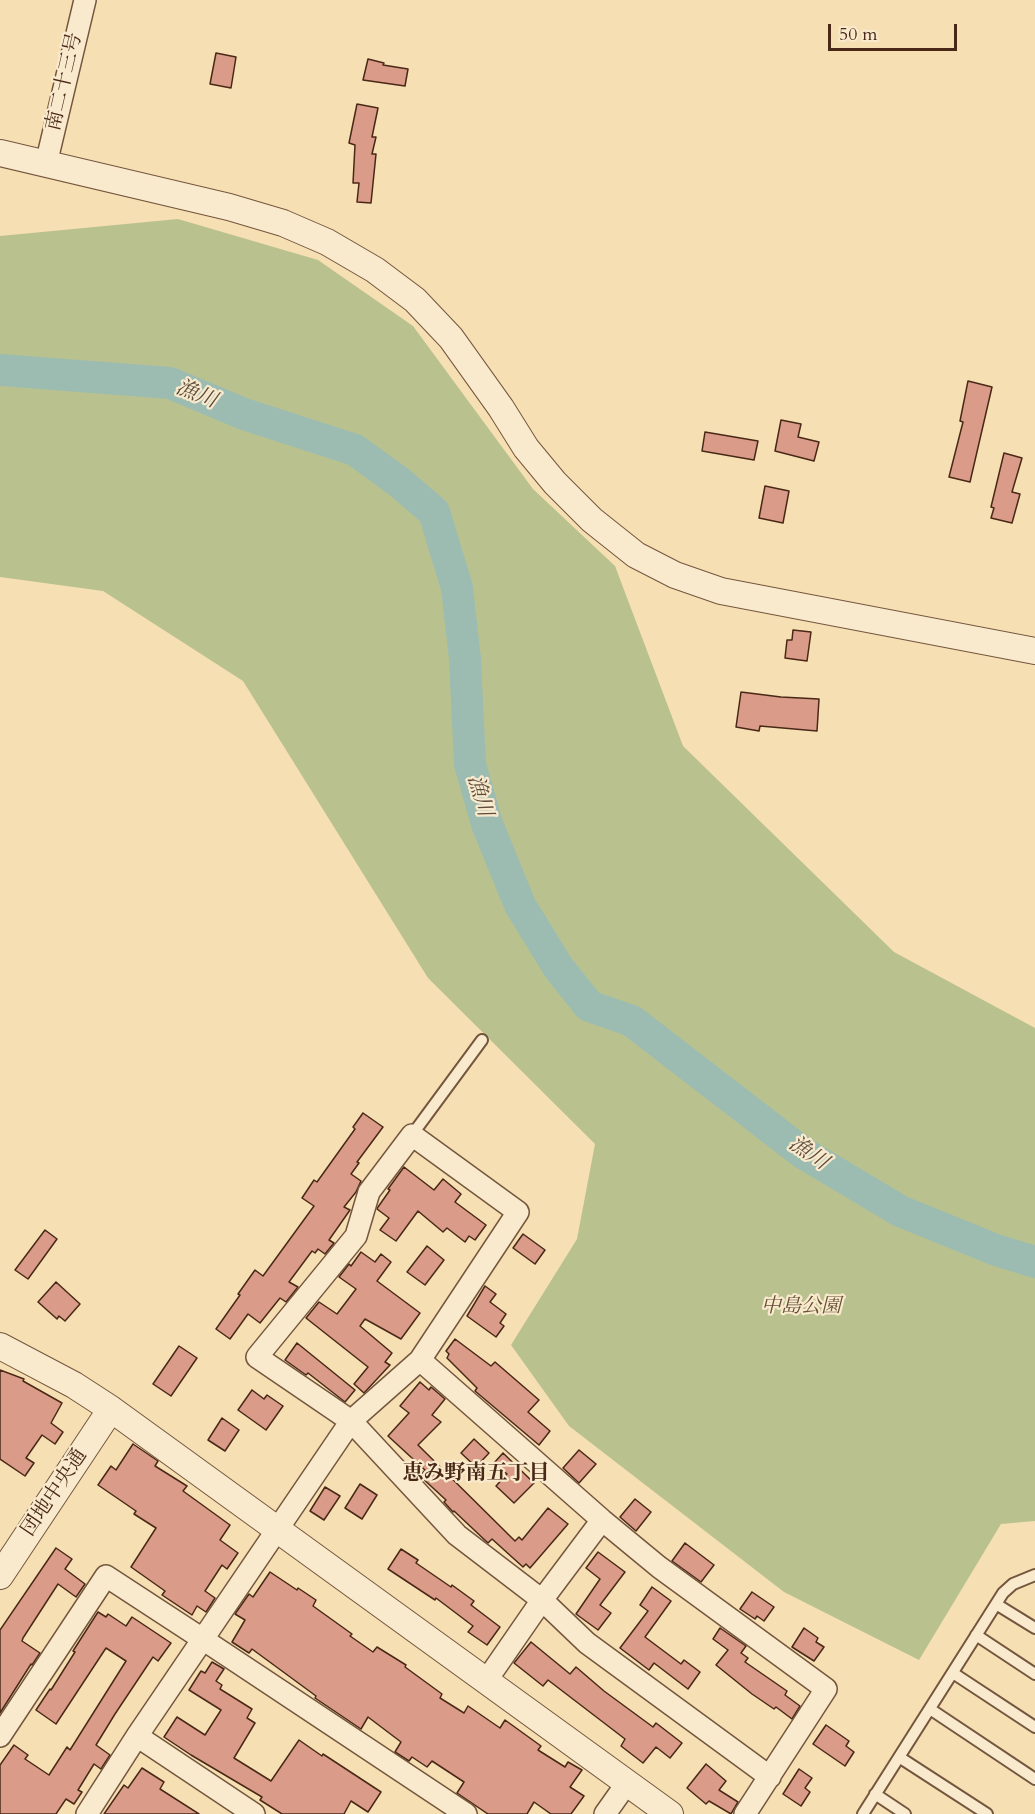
<!DOCTYPE html>
<html>
<head>
<meta charset="utf-8">
<style>
  body { margin:0 }
  #map { position:relative; width:1035px; height:1814px; overflow:hidden; background:#f6dfb2; font-family:Cardo,serif }
  canvas { display:block }
  .scale { position:absolute; left:828px; top:24px; width:129px; height:27px; box-sizing:border-box; border:3px solid #492817; border-top:0; padding-left:8px; font-size:18px; line-height:21px; white-space:nowrap; color:#492817; -webkit-text-stroke:4px #f9eacd; paint-order:stroke }
</style>
</head>
<body>
<div id="map">
<canvas width="1035" height="1814"></canvas>
<div class="scale">50 m</div>
</div>
<script>
const ctx = document.querySelector('canvas').getContext('2d');
ctx.lineJoin = 'round';
function paint(path, color) {
  ctx.fillStyle = color;
  ctx.fill(path, 'evenodd');
}
function shape(rows) {
  const path = new Path2D();
  for (const r of rows) {
    path.moveTo(r[0], r[1]);
    for (let i = 2; i < r.length; i += 2) path.lineTo(r[i], r[i + 1]);
  }
  return path;
}
function strokePath(path, color, width, dash) {
  ctx.strokeStyle = color;
  ctx.lineWidth = width;
  ctx.lineCap = dash ? 'butt' : 'round';
  ctx.setLineDash(dash || []);
  ctx.stroke(path);
}
function write(font, color, halo, rows, align = 'center') {
  ctx.font = font + ' Cardo,"Noto Serif JP",serif';
  ctx.lineWidth = 4.5;
  ctx.setLineDash([]);
  ctx.textBaseline = 'middle';
  ctx.strokeStyle = halo;
  ctx.fillStyle = color;
  for (const [text, x, y, turn = 0] of rows) {
    ctx.save();
    ctx.translate(x, y);
    ctx.rotate((+turn || 0) * Math.PI / 180);
    ctx.textAlign = isNaN(turn) ? turn : align;
    if (halo) ctx.strokeText(text, 0, 0);
    ctx.fillText(text, 0, 0);
    ctx.restore();
  }
}
paint(shape([
  [178,219,318,260,413,326,533,489,615,566,683,746,894,952,1035,1028,1035,1521,1001,1524,919,1660,784,1592,569,1426,511,1345,577,1239,595,1144,428,978,243,681,103,591,0,577,0,236]
]), '#b9c28e');
strokePath(shape([
  [0,370,170,383,244,414,355,450,399,482,434,512,457,588,465,659,470,764,487,824,520,905,558,967,589,1006,632,1021,803,1153,900,1211,996,1250,1035,1262]
]), '#9dbcb1', 32);
const building = shape([
  [216,53,236,57,231,88,210,84,216,53],
  [368,59,384,63,383,65,408,69,405,86,363,80,368,59],
  [357,104,378,108,372,137,376,137,372,154,376,154,371,203,357,202,359,183,353,183,355,145,349,143,357,104],
  [968,381,992,387,970,482,949,477,963,422,960,421,968,381],
  [781,420,801,424,798,437,819,442,814,461,775,451,781,420],
  [705,432,758,441,754,460,702,451,705,432],
  [1004,453,1022,458,1012,492,1020,494,1012,523,991,518,994,508,991,507,1004,453],
  [765,486,789,491,783,523,759,518,765,486],
  [793,630,811,632,807,661,785,658,787,640,792,640,793,630],
  [741,692,781,697,819,699,817,731,760,726,759,731,736,727,741,692],
  [363,1113,383,1127,357,1162,359,1163,351,1174,361,1181,356,1192,344,1207,350,1210,329,1240,334,1243,325,1254,318,1249,315,1253,312,1251,289,1282,298,1287,286,1302,280,1298,260,1323,248,1314,230,1339,216,1329,240,1295,238,1294,255,1270,263,1276,314,1206,302,1198,314,1180,317,1182,355,1129,353,1127,363,1113],
  [404,1167,434,1190,443,1179,461,1194,455,1202,486,1225,475,1240,469,1236,465,1242,447,1228,443,1232,418,1211,396,1241,380,1230,389,1218,377,1209,378,1207,390,1190,388,1189,404,1167],
  [45,1230,57,1239,28,1279,15,1270,45,1230],
  [523,1234,545,1250,535,1264,513,1248,523,1234],
  [427,1246,444,1260,425,1285,407,1272,427,1246],
  [361,1252,375,1262,381,1254,391,1262,377,1281,420,1313,401,1339,365,1319,360,1326,392,1353,385,1362,390,1365,364,1393,354,1384,368,1367,306,1318,319,1302,337,1314,356,1289,339,1277,349,1264,351,1266,361,1252],
  [56,1282,80,1304,65,1321,59,1316,57,1319,38,1302,56,1282],
  [485,1286,496,1294,490,1302,506,1314,500,1323,504,1326,496,1337,467,1316,485,1286],
  [455,1339,491,1366,495,1362,539,1400,528,1412,550,1431,539,1445,475,1391,477,1388,447,1358,449,1354,446,1351,455,1339],
  [297,1343,355,1390,345,1402,308,1373,306,1375,285,1360,297,1343],
  [179,1346,197,1358,171,1396,153,1384,179,1346],
  [0,1370,24,1379,23,1381,62,1403,51,1423,63,1432,55,1444,42,1435,26,1458,34,1463,25,1476,0,1459,0,1370],
  [420,1382,429,1390,431,1387,445,1399,432,1415,441,1422,418,1445,515,1541,519,1537,522,1540,548,1508,568,1524,530,1568,526,1564,523,1567,492,1539,488,1543,454,1511,453,1512,444,1502,446,1500,420,1476,425,1470,388,1436,409,1413,400,1406,420,1382],
  [252,1390,264,1399,267,1395,283,1406,266,1430,238,1410,252,1390],
  [222,1418,239,1430,225,1451,208,1440,222,1418],
  [474,1439,489,1453,476,1467,461,1453,474,1439],
  [133,1444,158,1461,155,1466,187,1486,183,1491,230,1525,220,1540,238,1553,227,1569,222,1565,205,1591,215,1598,206,1612,197,1606,192,1615,162,1595,165,1591,131,1567,156,1528,134,1514,136,1511,98,1485,111,1466,116,1470,133,1444],
  [579,1450,596,1464,579,1483,563,1468,579,1450],
  [503,1453,534,1483,514,1503,496,1486,507,1474,494,1463,503,1453],
  [360,1484,377,1495,362,1519,345,1508,360,1484],
  [325,1487,340,1496,324,1520,310,1511,325,1487],
  [635,1499,651,1512,636,1531,620,1517,635,1499],
  [685,1543,714,1565,701,1582,672,1561,685,1543],
  [56,1548,72,1559,65,1569,85,1584,76,1597,58,1584,23,1638,22,1641,40,1653,32,1665,31,1664,0,1713,0,1630,56,1548],
  [401,1549,418,1560,416,1563,451,1587,452,1585,474,1601,471,1605,500,1627,487,1645,468,1632,473,1626,436,1598,435,1600,388,1569,401,1549],
  [598,1552,625,1572,600,1605,611,1613,598,1630,576,1614,600,1579,586,1568,598,1552],
  [270,1572,297,1590,298,1588,316,1600,313,1606,352,1634,350,1636,373,1652,377,1647,406,1665,405,1667,442,1694,440,1698,464,1713,468,1706,500,1728,505,1720,541,1746,538,1750,565,1767,568,1762,582,1770,570,1787,584,1796,571,1814,551,1814,534,1802,527,1814,488,1814,457,1793,464,1782,432,1761,427,1767,412,1757,409,1761,395,1752,401,1742,368,1717,361,1729,315,1698,316,1696,252,1649,249,1653,232,1642,245,1620,235,1614,249,1594,253,1597,270,1572],
  [652,1587,671,1601,645,1637,681,1664,684,1660,700,1672,688,1689,654,1663,649,1670,620,1648,648,1611,640,1605,652,1587],
  [752,1592,774,1607,764,1621,757,1616,755,1619,740,1609,752,1592],
  [98,1612,106,1617,108,1614,126,1626,132,1617,171,1643,158,1661,153,1657,115,1714,96,1745,110,1755,101,1769,94,1764,78,1790,82,1792,74,1804,66,1799,56,1814,0,1814,0,1765,14,1745,28,1755,25,1759,49,1775,67,1747,70,1750,126,1661,106,1648,56,1724,36,1710,50,1689,51,1690,75,1652,73,1651,98,1612],
  [720,1628,746,1646,741,1653,748,1658,745,1662,787,1691,785,1695,800,1706,792,1719,776,1707,774,1709,752,1694,716,1665,728,1650,713,1639,720,1628],
  [804,1628,818,1638,816,1642,824,1647,814,1661,792,1647,804,1628],
  [531,1642,570,1674,576,1667,604,1691,653,1727,656,1723,682,1743,670,1758,656,1747,643,1763,621,1746,625,1739,548,1680,543,1686,514,1663,531,1642],
  [212,1662,224,1669,216,1681,222,1685,220,1689,252,1709,247,1718,255,1723,234,1758,271,1781,299,1740,322,1756,323,1754,381,1792,368,1812,351,1801,344,1814,282,1814,260,1800,262,1797,191,1755,164,1737,177,1717,205,1735,221,1710,189,1690,201,1671,205,1673,212,1662],
  [826,1725,849,1741,846,1746,854,1752,845,1766,813,1744,826,1725],
  [706,1764,726,1781,719,1790,738,1802,731,1814,709,1801,706,1804,687,1788,706,1764],
  [142,1768,164,1782,160,1789,199,1814,104,1814,124,1785,128,1788,142,1768],
  [799,1769,812,1778,805,1788,810,1792,801,1806,783,1794,799,1769]
]);
paint(building, '#da9c88');
strokePath(building, '#492817', 1.5);
const service = shape([
  [412,1135,482,1040],
  [996,1604,1035,1628],
  [976,1635,1035,1674],
  [953,1673,1035,1727],
  [930,1709,1035,1779],
  [899,1757,987,1814],
  [875,1794,905,1814],
  [863,1814,1003,1593,1013,1584,1035,1575]
]);
const minor = shape([
  [46,164,85,0],
  [420,1360,602,1520,659,1567,826,1689,745,1814],
  [486,1681,542,1600,602,1520],
  [0,1736,106,1576,204,1640,466,1814],
  [137,1736,254,1814],
  [87,1814,137,1736,351,1421,420,1360,518,1212,412,1135,369,1192,356,1236,257,1357,351,1421,457,1535,542,1600,587,1643,770,1777],
  [605,1814,627,1783]
]);
const tertiary = shape([
  [0,153,229,207,283,223,327,242,375,270,415,300,451,338,501,408,526,448,555,483,592,520,636,555,675,575,721,591,1035,651],
  [0,1346,74,1385,111,1409,670,1814],
  [0,1576,111,1409]
]);
strokePath(service, '#74563e', 14);
strokePath(minor, '#74563e', 24);
strokePath(tertiary, '#74563e', 28);
strokePath(service, '#f9eacd', 10);
strokePath(minor, '#f9eacd', 21);
strokePath(tertiary, '#f9eacd', 26);
write('20px', '#492817', '#f9eacd', [
  ["南二十三号",65,82,-77],
  ["団地中央通",55,1493,-56]
]);
write('italic 20px', '#654e35', '#f9eacd', [
  ["中島公園",801,1307]
]);
write('italic 21px', '#5e4d3e', '#f9eacd', [
  ["漁川",196,395,22],
  ["漁川",479,796,74],
  ["漁川",808,1154,34]
]);
write('bold 21px', '#492817', '#f9eacd', [
  ["恵み野南五丁目",476,1474]
]);
</script>
</body>
</html>
